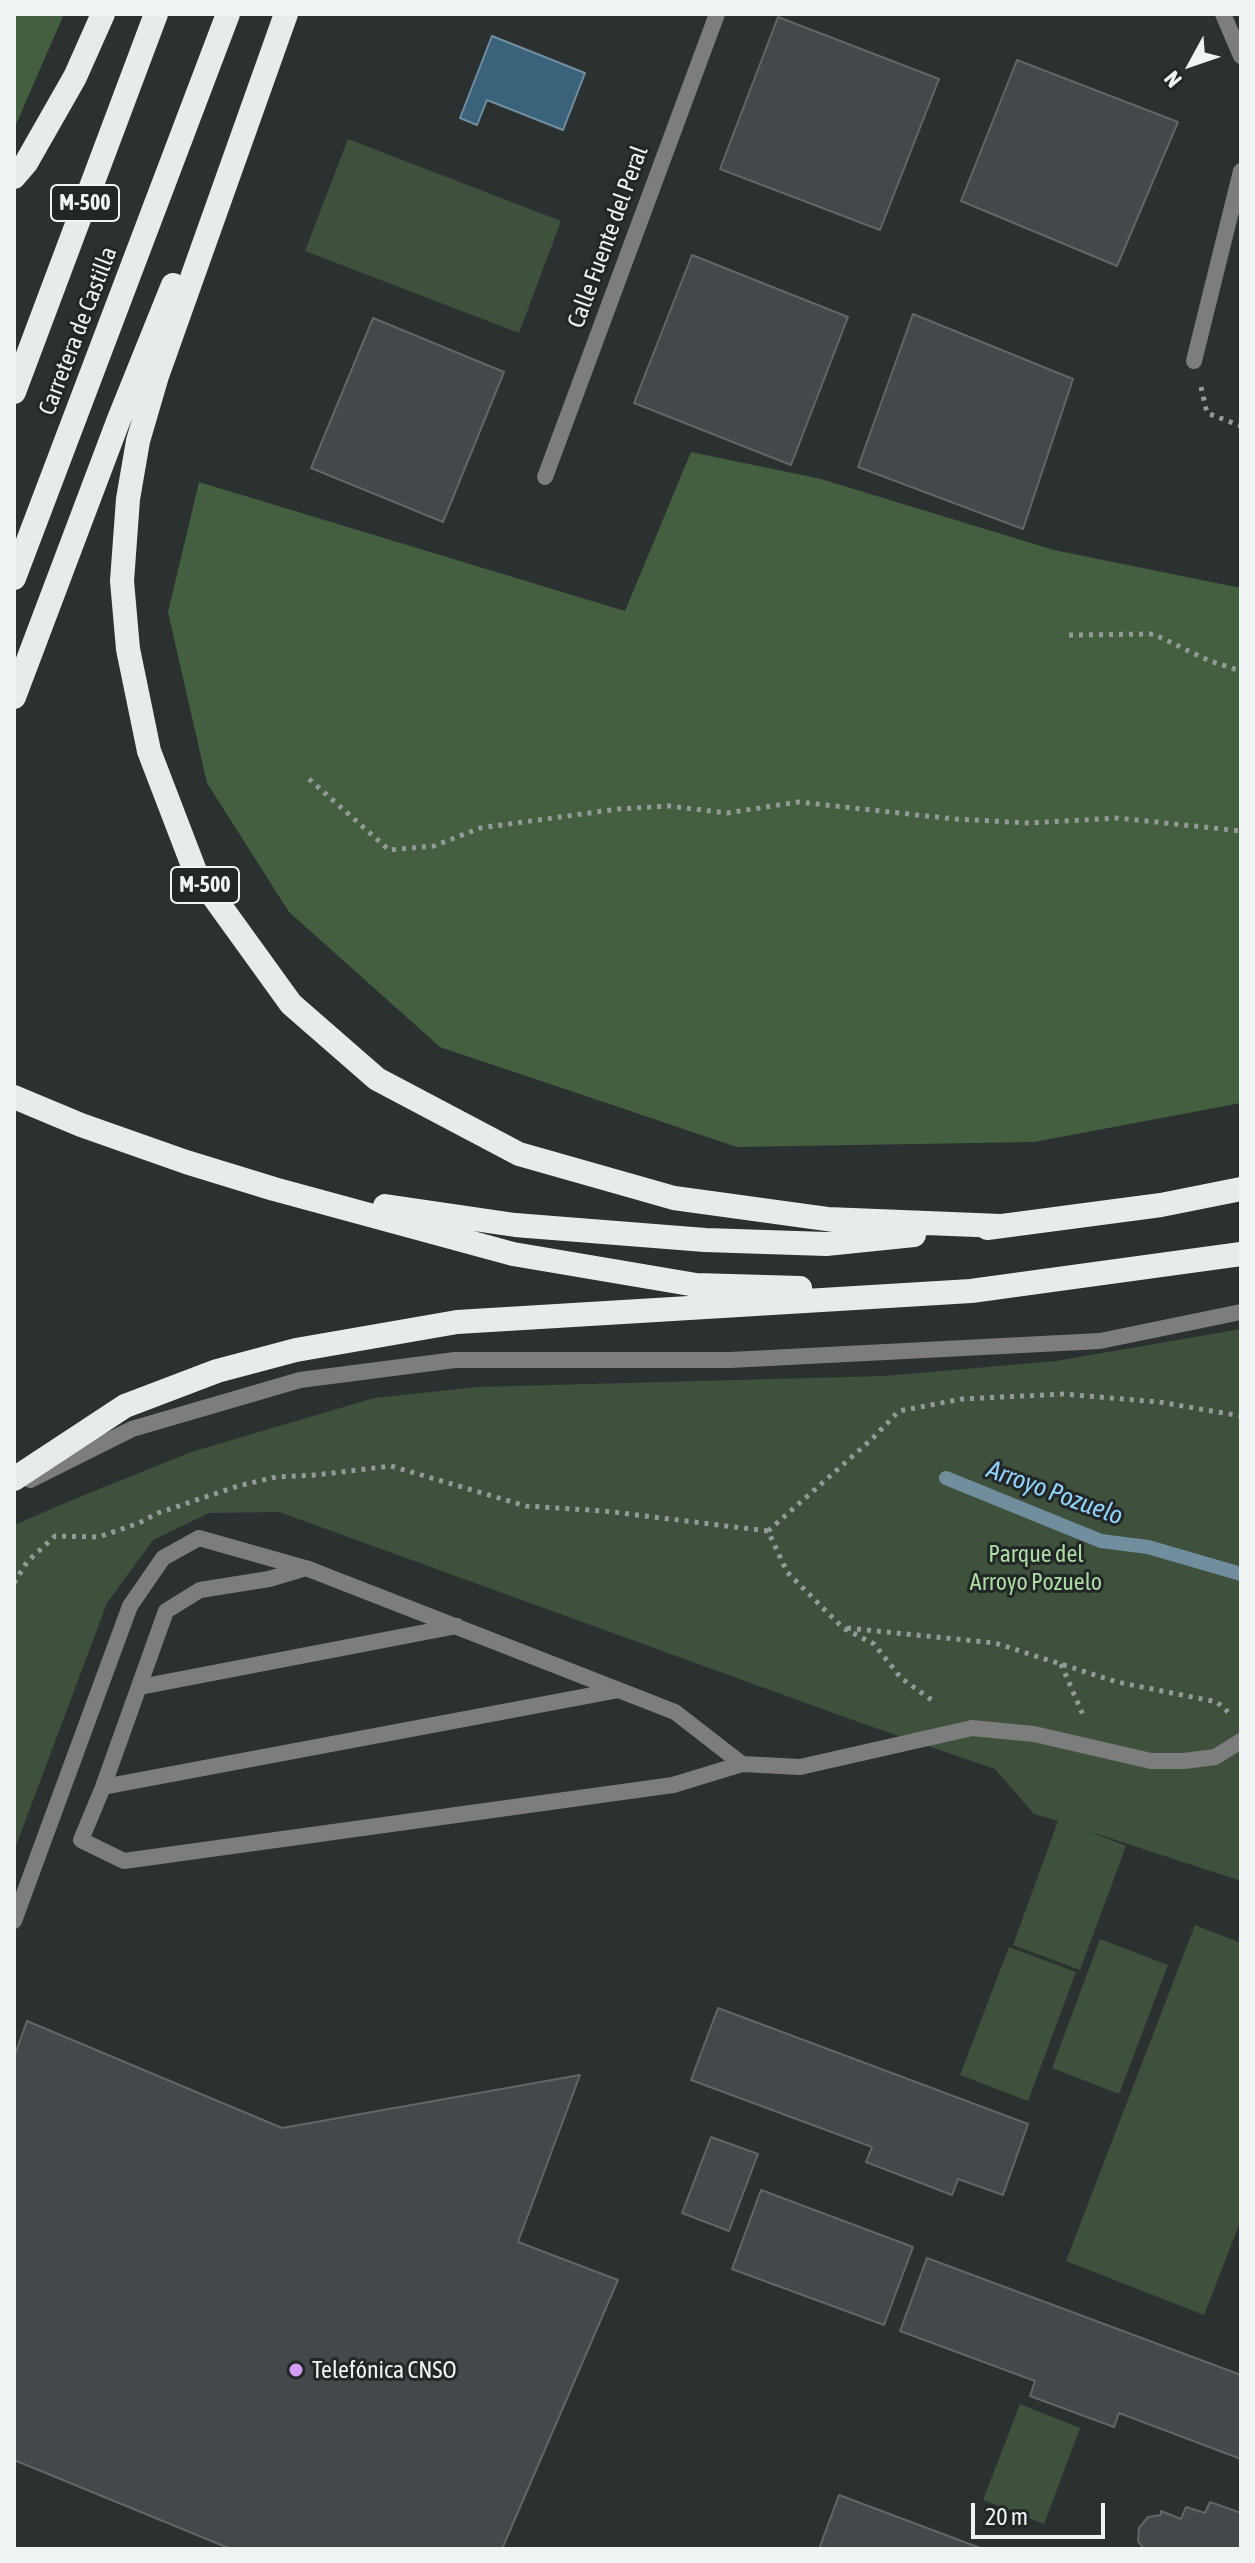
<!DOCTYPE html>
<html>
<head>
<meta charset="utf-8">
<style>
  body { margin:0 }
  #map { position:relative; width:1255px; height:2563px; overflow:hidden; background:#2b3030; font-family:"Asap Condensed",sans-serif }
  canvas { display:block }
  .frame { position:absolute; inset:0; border:16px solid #f0f3f3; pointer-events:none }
  .north { position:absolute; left:1151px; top:24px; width:80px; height:80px; -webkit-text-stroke:6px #222626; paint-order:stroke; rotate:230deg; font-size:22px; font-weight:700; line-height:32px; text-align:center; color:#f0f3f3 }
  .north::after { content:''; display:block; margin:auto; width:28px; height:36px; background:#f0f3f3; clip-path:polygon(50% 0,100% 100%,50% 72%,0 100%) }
  .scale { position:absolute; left:971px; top:2503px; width:134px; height:36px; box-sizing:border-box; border:4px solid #f0f3f3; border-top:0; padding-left:10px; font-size:24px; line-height:28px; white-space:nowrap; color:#f0f3f3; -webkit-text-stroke:6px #222626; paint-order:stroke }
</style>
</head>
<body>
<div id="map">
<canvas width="1255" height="2563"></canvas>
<div class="frame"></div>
<div class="north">N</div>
<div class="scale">20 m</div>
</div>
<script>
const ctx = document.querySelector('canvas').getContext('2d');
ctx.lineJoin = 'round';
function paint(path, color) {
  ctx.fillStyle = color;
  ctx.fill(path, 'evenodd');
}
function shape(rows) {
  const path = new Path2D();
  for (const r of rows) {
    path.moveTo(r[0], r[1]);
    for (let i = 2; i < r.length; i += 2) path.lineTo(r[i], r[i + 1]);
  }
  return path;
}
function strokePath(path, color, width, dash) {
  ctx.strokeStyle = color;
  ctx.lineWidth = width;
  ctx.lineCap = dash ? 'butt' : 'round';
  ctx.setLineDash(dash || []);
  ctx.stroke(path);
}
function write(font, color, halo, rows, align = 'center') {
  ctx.font = font + ' "Asap Condensed",sans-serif';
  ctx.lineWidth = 6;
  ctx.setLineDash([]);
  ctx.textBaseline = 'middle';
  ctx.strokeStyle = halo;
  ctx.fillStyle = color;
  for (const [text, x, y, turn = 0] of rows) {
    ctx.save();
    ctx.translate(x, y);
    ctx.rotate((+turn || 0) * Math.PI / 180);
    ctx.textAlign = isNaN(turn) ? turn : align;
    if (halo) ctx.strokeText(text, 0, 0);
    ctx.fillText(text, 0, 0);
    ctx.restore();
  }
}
paint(shape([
  [348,139,561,221,519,333,305,251],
  [1241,1329,1241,1881,1085,1830,1126,1846,1080,1970,1013,1945,1058,1821,1034,1814,995,1769,861,1723,279,1512,209,1513,153,1540,107,1603,14,1851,14,1525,77,1498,191,1452,374,1398,478,1387,884,1376,1056,1361],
  [1195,1925,1241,1943,1241,2220,1204,2315,1066,2261],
  [1100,1939,1168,1965,1119,2094,1052,2068],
  [1009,1947,1076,1972,1028,2101,960,2075],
  [1020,2404,1080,2428,1044,2524,983,2500]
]), '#3f503c');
paint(shape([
  [14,14,64,14,14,129],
  [691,452,821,479,1054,550,1241,588,1241,1103,1034,1142,737,1147,440,1047,289,912,207,783,168,612,199,482,625,611]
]), '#445f3f');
const water = shape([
  [492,36,585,73,563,130,487,100,477,125,460,118,492,36]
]);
paint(water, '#3a627b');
strokePath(water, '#718e9f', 2);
strokePath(shape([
  [946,1478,1101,1541,1148,1547,1241,1574]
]), '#718e9f', 14);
const building = shape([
  [778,17,939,79,880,230,720,169,778,17],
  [1017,60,1178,122,1117,266,961,201,1017,60],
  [692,255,848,317,791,465,634,403,692,255],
  [913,314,1073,379,1023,529,858,467,913,314],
  [373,318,504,372,443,522,311,468,373,318],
  [718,2008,1028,2124,1003,2195,958,2179,952,2195,866,2162,872,2147,691,2080,718,2008],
  [27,2021,282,2128,580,2075,518,2242,618,2280,502,2549,231,2549,14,2460,14,2057,27,2021],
  [711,2137,758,2154,729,2231,682,2213,711,2137],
  [761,2190,913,2247,884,2325,732,2269,761,2190],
  [927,2258,1241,2375,1241,2459,1119,2413,1114,2427,1030,2396,1035,2381,900,2331,927,2258],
  [839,2495,983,2549,819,2549,839,2495],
  [1210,2502,1241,2513,1241,2549,1144,2549,1138,2541,1139,2528,1148,2517,1161,2515,1161,2511,1181,2519,1186,2507,1205,2513,1210,2502]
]);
paint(building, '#44484a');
strokePath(building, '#616667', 2);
strokePath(shape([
  [1201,387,1207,413,1241,426],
  [1069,635,1153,634,1210,661,1241,671],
  [309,779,389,850,434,846,480,828,618,809,669,806,727,813,798,802,955,819,1029,823,1118,818,1241,831],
  [768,1531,872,1439,899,1411,962,1399,1063,1394,1159,1402,1241,1416],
  [14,1583,27,1562,55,1536,99,1537,139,1523,158,1513,238,1486,276,1477,316,1475,391,1466,526,1506,604,1511,768,1531,787,1572,843,1628,874,1644,901,1678,936,1703],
  [847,1628,995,1643,1117,1682,1217,1702,1228,1712],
  [1061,1664,1083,1715]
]), '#959999', 5, [4, 6]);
strokePath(shape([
  [30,1480,132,1429,300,1380,455,1360,730,1360,1100,1341,1241,1312],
  [306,1568,675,1712,742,1764,673,1785,124,1861,81,1840,103,1787,166,1611,200,1590,269,1579,306,1568],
  [140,1687,457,1626],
  [742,1764,800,1767,972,1728,1034,1734,1151,1761,1184,1761,1215,1757,1241,1741],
  [103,1787,619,1690],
  [14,1921,130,1606,163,1558,199,1538,305,1568]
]), '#7c7e7d', 16);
strokePath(shape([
  [1223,14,1241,56],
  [1194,361,1241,171],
  [545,477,717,14]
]), '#7c7e7d', 16);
strokePath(shape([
  [286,14,157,376,138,441,128,499,122,581,128,649,149,751,195,871,291,1004,377,1079,519,1154,674,1198,827,1219,1001,1226],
  [14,177,26,163,75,77,103,14],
  [14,392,156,14],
  [14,578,228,14],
  [14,697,119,419,173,285],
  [14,1097,81,1125,186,1162,274,1189,513,1254,696,1285,800,1288],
  [385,1206,515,1225,705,1240,826,1244,914,1235],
  [987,1228,1161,1205,1241,1189],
  [14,1479,125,1406,217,1371,296,1350,457,1322,971,1291,1241,1254]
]), '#e7ecea', 24);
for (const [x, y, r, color] of [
  [296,2370,8,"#d49cfc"]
]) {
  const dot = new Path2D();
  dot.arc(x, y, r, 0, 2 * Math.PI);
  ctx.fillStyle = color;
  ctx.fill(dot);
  strokePath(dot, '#222626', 3);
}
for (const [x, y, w] of [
  [85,203,68],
  [205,885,68]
]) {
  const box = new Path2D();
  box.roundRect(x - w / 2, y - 18, w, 36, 6);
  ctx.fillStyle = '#222626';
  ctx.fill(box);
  strokePath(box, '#f0f3f3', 2);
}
write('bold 22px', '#f0f3f3', null, [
  ["M-500",85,203],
  ["M-500",205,885]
]);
write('24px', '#f0f3f3', '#222626', [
  ["Calle Fuente del Peral",608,237,-70],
  ["Carretera de Castilla",78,331,-69]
]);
write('24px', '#acdba3', '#222626', [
  ["Parque del",1036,1554],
  ["Arroyo Pozuelo",1036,1582]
]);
write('24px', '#f0f3f3', '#222626', [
  ["Telefónica CNSO",312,2370]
], 'left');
write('italic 26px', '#90d3fe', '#222626', [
  ["Arroyo Pozuelo",1055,1493,20]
]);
</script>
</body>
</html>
